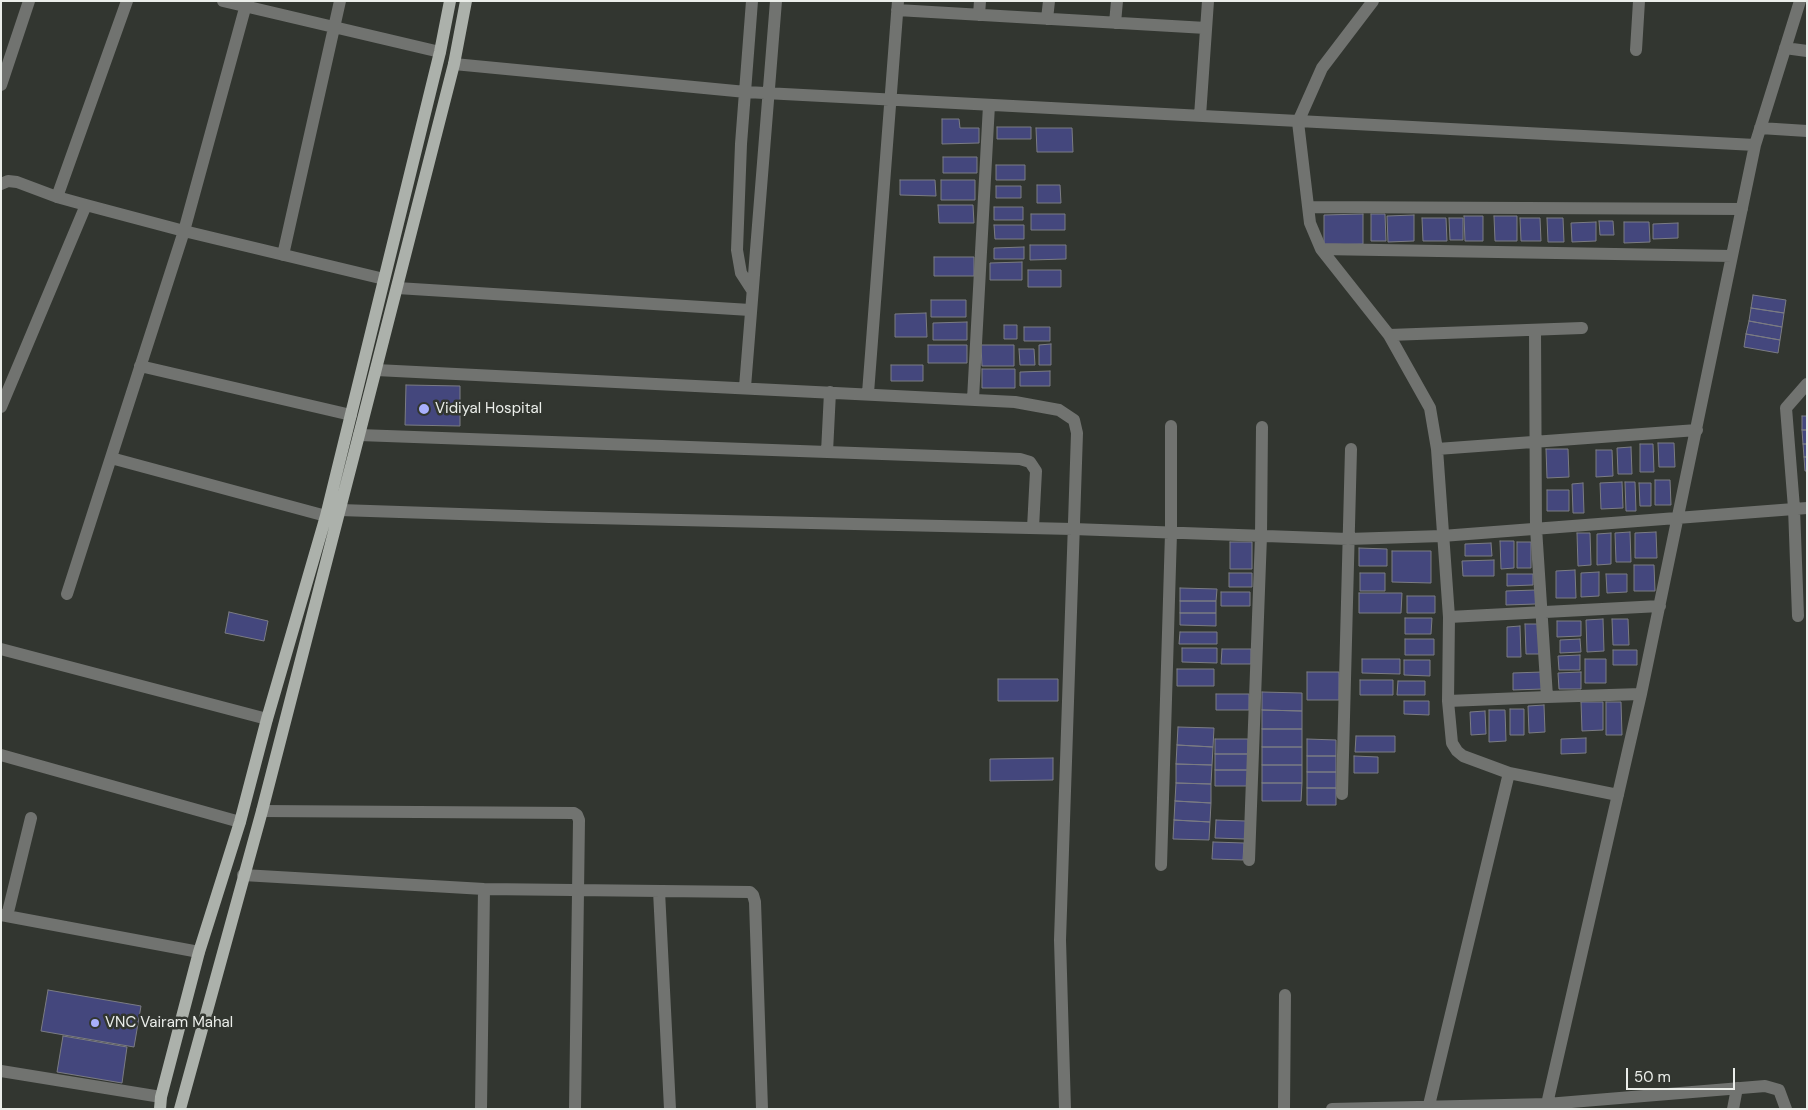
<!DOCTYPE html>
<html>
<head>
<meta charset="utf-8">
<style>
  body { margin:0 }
  #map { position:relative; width:1808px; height:1110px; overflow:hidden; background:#323630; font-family:"DM Sans",sans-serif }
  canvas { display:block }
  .frame { position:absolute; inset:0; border:2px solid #ebeeea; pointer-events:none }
  .scale { position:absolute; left:1626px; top:1068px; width:109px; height:22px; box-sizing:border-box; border:2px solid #ebeeea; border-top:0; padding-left:6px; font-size:15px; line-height:18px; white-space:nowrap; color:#ebeeea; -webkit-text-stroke:4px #323630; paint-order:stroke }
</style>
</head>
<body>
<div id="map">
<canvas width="1808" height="1110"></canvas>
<div class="frame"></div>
<div class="scale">50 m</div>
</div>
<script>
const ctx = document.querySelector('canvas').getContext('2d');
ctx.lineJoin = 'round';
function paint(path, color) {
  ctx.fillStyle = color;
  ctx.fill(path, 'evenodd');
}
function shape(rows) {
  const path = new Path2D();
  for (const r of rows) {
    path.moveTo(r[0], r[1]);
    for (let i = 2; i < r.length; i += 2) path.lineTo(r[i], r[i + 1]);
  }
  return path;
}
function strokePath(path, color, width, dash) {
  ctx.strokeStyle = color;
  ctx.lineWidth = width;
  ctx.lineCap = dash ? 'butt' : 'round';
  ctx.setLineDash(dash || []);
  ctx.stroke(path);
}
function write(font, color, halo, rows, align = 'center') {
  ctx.font = font + ' "DM Sans",sans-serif';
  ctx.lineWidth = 5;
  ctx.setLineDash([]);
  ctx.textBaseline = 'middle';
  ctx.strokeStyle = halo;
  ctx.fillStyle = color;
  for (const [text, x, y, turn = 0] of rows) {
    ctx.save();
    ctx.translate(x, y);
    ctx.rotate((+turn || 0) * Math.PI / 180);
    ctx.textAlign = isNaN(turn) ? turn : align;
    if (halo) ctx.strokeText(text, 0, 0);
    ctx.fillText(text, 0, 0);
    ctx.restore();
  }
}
const building = shape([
  [942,119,959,119,960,128,979,128,979,143,942,144,942,119],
  [997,127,1031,127,1031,139,997,139,997,127],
  [1036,128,1072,128,1073,152,1037,152,1036,128],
  [943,157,977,157,977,173,943,173,943,157],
  [996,165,1025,165,1025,180,996,180,996,165],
  [900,180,935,180,936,196,900,195,900,180],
  [941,180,975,180,975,200,941,200,941,180],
  [1037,185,1060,185,1061,203,1037,203,1037,185],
  [996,186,1021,186,1021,198,996,198,996,186],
  [938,205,973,205,974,223,939,223,938,205],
  [994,207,1023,207,1023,220,994,220,994,207],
  [1031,214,1065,214,1065,230,1031,230,1031,214],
  [1363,214,1363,244,1324,245,1324,215,1363,214],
  [1371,214,1385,214,1386,241,1371,241,1371,214],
  [1414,215,1414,241,1388,242,1387,216,1414,215],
  [1464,216,1483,216,1483,241,1465,241,1464,216],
  [1494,216,1517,216,1517,241,1495,241,1494,216],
  [1422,218,1446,218,1447,241,1423,241,1422,218],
  [1449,218,1463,218,1463,240,1450,240,1449,218],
  [1520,218,1540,218,1541,241,1521,241,1520,218],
  [1547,218,1563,218,1564,242,1548,242,1547,218],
  [1599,221,1613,221,1614,235,1600,235,1599,221],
  [1596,222,1596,241,1572,242,1571,223,1596,222],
  [1624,222,1649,222,1650,242,1624,243,1624,222],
  [1678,223,1678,238,1653,239,1653,224,1678,223],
  [994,225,1024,225,1024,239,995,239,994,225],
  [1030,245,1066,245,1066,259,1030,260,1030,245],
  [1024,247,1024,259,994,259,994,248,1024,247],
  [934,257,974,257,974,276,934,276,934,257],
  [1022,262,1022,280,990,280,990,263,1022,262],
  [1028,270,1061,270,1061,287,1028,287,1028,270],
  [1753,295,1786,300,1784,313,1751,308,1753,295],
  [931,300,966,300,966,317,931,317,931,300],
  [1751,308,1784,313,1782,327,1749,321,1751,308],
  [926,313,927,337,895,337,895,314,926,313],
  [1749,321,1782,327,1780,340,1746,334,1749,321],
  [967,322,967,340,933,340,933,323,967,322],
  [1004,325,1017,325,1017,339,1004,339,1004,325],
  [1024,327,1050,327,1050,341,1024,341,1024,327],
  [1746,334,1780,340,1778,353,1744,347,1746,334],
  [1051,344,1051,365,1039,365,1039,345,1051,344],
  [928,345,967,345,967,363,928,363,928,345],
  [981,345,1014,345,1014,366,982,366,981,345],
  [1019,349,1034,349,1035,365,1020,365,1019,349],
  [891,365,923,365,923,381,891,381,891,365],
  [982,369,1015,369,1015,388,982,388,982,369],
  [1050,371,1050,386,1020,386,1020,372,1050,371],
  [406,385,460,386,460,426,405,425,406,385],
  [1802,416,1807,416,1807,430,1802,430,1802,416],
  [1802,430,1807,430,1807,444,1803,444,1802,430],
  [1658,443,1674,443,1675,467,1659,467,1658,443],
  [1640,444,1653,444,1654,472,1640,472,1640,444],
  [1803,444,1807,444,1807,457,1804,457,1803,444],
  [1631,447,1632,474,1618,474,1617,448,1631,447],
  [1546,449,1568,449,1569,477,1547,478,1546,449],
  [1596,450,1612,450,1613,476,1596,477,1596,450],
  [1804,457,1807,457,1807,471,1805,471,1804,457],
  [1655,480,1670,480,1671,505,1655,505,1655,480],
  [1622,482,1623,508,1601,509,1600,483,1622,482],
  [1625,482,1635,482,1636,511,1626,511,1625,482],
  [1583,483,1584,513,1573,513,1572,484,1583,483],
  [1639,483,1651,483,1651,506,1640,506,1639,483],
  [1547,490,1569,490,1569,511,1547,511,1547,490],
  [1630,532,1631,562,1616,562,1615,533,1630,532],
  [1656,532,1657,558,1635,558,1635,533,1656,532],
  [1577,533,1590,533,1591,565,1578,566,1577,533],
  [1611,533,1611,564,1597,565,1597,534,1611,533],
  [1500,541,1514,541,1514,568,1501,569,1500,541],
  [1230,542,1252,542,1252,569,1230,569,1230,542],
  [1517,542,1531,542,1531,568,1517,568,1517,542],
  [1491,543,1492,556,1465,556,1465,544,1491,543],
  [1359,548,1387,549,1387,566,1359,566,1359,548],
  [1392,551,1431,551,1431,583,1392,582,1392,551],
  [1494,560,1494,576,1463,576,1462,561,1494,560],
  [1634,565,1654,565,1655,591,1634,591,1634,565],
  [1575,570,1576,598,1556,598,1556,571,1575,570],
  [1599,572,1599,596,1581,597,1581,573,1599,572],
  [1229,573,1252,573,1252,587,1229,587,1229,573],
  [1360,573,1385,573,1385,591,1360,591,1360,573],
  [1507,574,1533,574,1533,585,1507,586,1507,574],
  [1606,574,1627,574,1627,592,1607,593,1606,574],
  [1180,588,1217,589,1216,601,1180,601,1180,588],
  [1536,590,1536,604,1506,605,1506,591,1536,590],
  [1221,592,1250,592,1250,606,1221,606,1221,592],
  [1359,593,1402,593,1401,613,1359,613,1359,593],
  [1407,596,1435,596,1435,613,1407,613,1407,596],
  [1180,601,1216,601,1216,613,1180,613,1180,601],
  [229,612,268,621,264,641,225,633,229,612],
  [1180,613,1216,613,1216,626,1180,625,1180,613],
  [1405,618,1432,618,1431,634,1405,634,1405,618],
  [1603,619,1604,651,1587,652,1586,620,1603,619],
  [1612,619,1628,619,1629,645,1613,645,1612,619],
  [1557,621,1581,621,1581,636,1557,637,1557,621],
  [1525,624,1538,624,1539,654,1526,654,1525,624],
  [1520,626,1521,657,1507,657,1507,627,1520,626],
  [1180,632,1217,632,1217,644,1179,644,1180,632],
  [1405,639,1434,639,1434,655,1405,655,1405,639],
  [1580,639,1581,652,1560,653,1560,640,1580,639],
  [1182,648,1217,648,1217,663,1182,662,1182,648],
  [1222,649,1251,649,1251,664,1221,664,1222,649],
  [1613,650,1637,650,1637,665,1613,665,1613,650],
  [1580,655,1580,670,1559,670,1558,656,1580,655],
  [1362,659,1400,659,1400,674,1362,673,1362,659],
  [1585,659,1606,659,1606,683,1585,683,1585,659],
  [1404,660,1430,660,1430,676,1404,675,1404,660],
  [1177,669,1214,669,1214,686,1177,686,1177,669],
  [1307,672,1339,672,1339,700,1307,700,1307,672],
  [1542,672,1543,689,1513,690,1513,673,1542,672],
  [1581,672,1581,689,1559,689,1558,673,1581,672],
  [998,679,1058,679,1058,701,998,701,998,679],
  [1360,680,1393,680,1393,695,1360,695,1360,680],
  [1398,681,1425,681,1425,695,1397,695,1398,681],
  [1262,692,1302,693,1302,711,1262,710,1262,692],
  [1216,694,1249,694,1249,710,1216,710,1216,694],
  [1404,701,1429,701,1429,715,1404,714,1404,701],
  [1581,702,1603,702,1603,730,1582,731,1581,702],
  [1606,702,1621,702,1622,735,1606,735,1606,702],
  [1544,705,1545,732,1529,733,1528,706,1544,705],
  [1510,709,1524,709,1524,735,1510,735,1510,709],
  [1262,710,1302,711,1302,729,1262,729,1262,710],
  [1489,710,1505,710,1506,741,1489,742,1489,710],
  [1485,711,1486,734,1471,735,1470,712,1485,711],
  [1178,727,1214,728,1213,747,1177,745,1178,727],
  [1262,729,1302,729,1302,747,1262,747,1262,729],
  [1356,736,1395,736,1395,752,1355,752,1356,736],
  [1586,738,1586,753,1561,754,1561,739,1586,738],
  [1215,739,1248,739,1248,754,1215,754,1215,739],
  [1307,739,1336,740,1336,756,1307,756,1307,739],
  [1177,745,1213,747,1212,765,1176,764,1177,745],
  [1262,747,1302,747,1302,765,1262,765,1262,747],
  [1215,754,1248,754,1248,770,1215,770,1215,754],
  [1307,756,1336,756,1336,772,1307,772,1307,756],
  [1354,756,1378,757,1378,773,1354,773,1354,756],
  [1053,758,1053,780,990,781,990,759,1053,758],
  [1176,764,1212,765,1211,784,1176,783,1176,764],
  [1262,765,1302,765,1302,783,1262,783,1262,765],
  [1215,770,1248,770,1248,786,1215,786,1215,770],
  [1307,772,1336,772,1336,788,1307,788,1307,772],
  [1176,783,1211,784,1211,803,1175,801,1176,783],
  [1262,783,1302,783,1301,801,1262,801,1262,783],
  [1307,788,1336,788,1336,805,1307,805,1307,788],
  [1175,801,1211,803,1210,822,1174,820,1175,801],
  [1174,820,1210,822,1209,840,1173,839,1174,820],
  [1216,820,1246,821,1245,839,1215,838,1216,820],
  [1213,842,1244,843,1243,860,1212,859,1213,842],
  [48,990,141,1006,134,1047,41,1031,48,990],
  [63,1036,127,1047,122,1083,57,1072,63,1036]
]);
paint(building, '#44477d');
strokePath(building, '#7b7c83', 1);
strokePath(shape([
  [223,1,440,52],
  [1373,1,1322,68,1298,122,1310,223,1321,249,1389,335,1430,408,1437,449,1449,617,1448,701,1547,697],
  [897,10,1206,28],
  [979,15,980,1],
  [1047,19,1049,1],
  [1115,23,1117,1],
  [1785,48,1807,51],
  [1636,50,1639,1],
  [454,64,746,92,1755,145],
  [1,85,29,1],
  [1200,116,1208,1],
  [1760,128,1807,131],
  [1,184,8,181,17,182,57,197,86,205,184,231,384,279],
  [57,197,127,1],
  [1309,207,1742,209],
  [1321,249,1732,256],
  [283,255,340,1],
  [397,288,750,310],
  [752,290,741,273,737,250,741,144,752,1],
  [1535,330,1536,528,1547,697,1641,694],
  [1389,335,1582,328],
  [140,366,351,415],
  [376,370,1015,402,1059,410,1074,420,1077,433,1060,940,1065,1109],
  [745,387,776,1],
  [868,393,898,1],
  [973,399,989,105],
  [1,407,86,205],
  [359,435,1020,459,1030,462,1036,471,1033,528],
  [1437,449,1697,430],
  [827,452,830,392],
  [111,458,326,516],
  [340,510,549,517,1073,529,1348,539,1442,536,1807,508],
  [67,594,184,231,247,1],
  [1798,616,1794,508,1786,408,1807,384],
  [1449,617,1660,606],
  [1,649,267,719],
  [1448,701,1452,743,1457,751,1463,756,1509,773,1618,795],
  [1,755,240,822],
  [1342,794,1351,449],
  [262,811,574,813,577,815,579,820,575,1109],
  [1249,860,1261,536,1262,427],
  [1161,865,1171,533,1171,426],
  [243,875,484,889,750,892,753,895,755,902,762,1109],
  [659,891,670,1109],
  [1,915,199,952],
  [7,916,31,818],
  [1,1071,161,1097],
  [1547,1104,1641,694,1755,145,1800,1],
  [1429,1105,1509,773],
  [481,1109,484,889],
  [1284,1109,1285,995],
  [1332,1109,1547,1104,1765,1086,1779,1090,1786,1109],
  [1733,1109,1737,1088]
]), '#717370', 12);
strokePath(shape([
  [160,1109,161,1097,199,952,240,822,267,719,326,516,440,52,450,1],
  [180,1109,262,811,359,435,454,64,466,1]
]), '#acb1ab', 12);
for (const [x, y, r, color] of [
  [424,409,6,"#a9b0fc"],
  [95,1023,5,"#a9b0fc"]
]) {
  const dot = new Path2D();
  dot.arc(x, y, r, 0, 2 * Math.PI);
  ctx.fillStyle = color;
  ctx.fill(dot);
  strokePath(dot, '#323630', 2);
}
write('15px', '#ebeeea', '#323630', [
  ["Vidiyal Hospital",435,409],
  ["VNC Vairam Mahal",105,1023]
], 'left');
</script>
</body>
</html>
